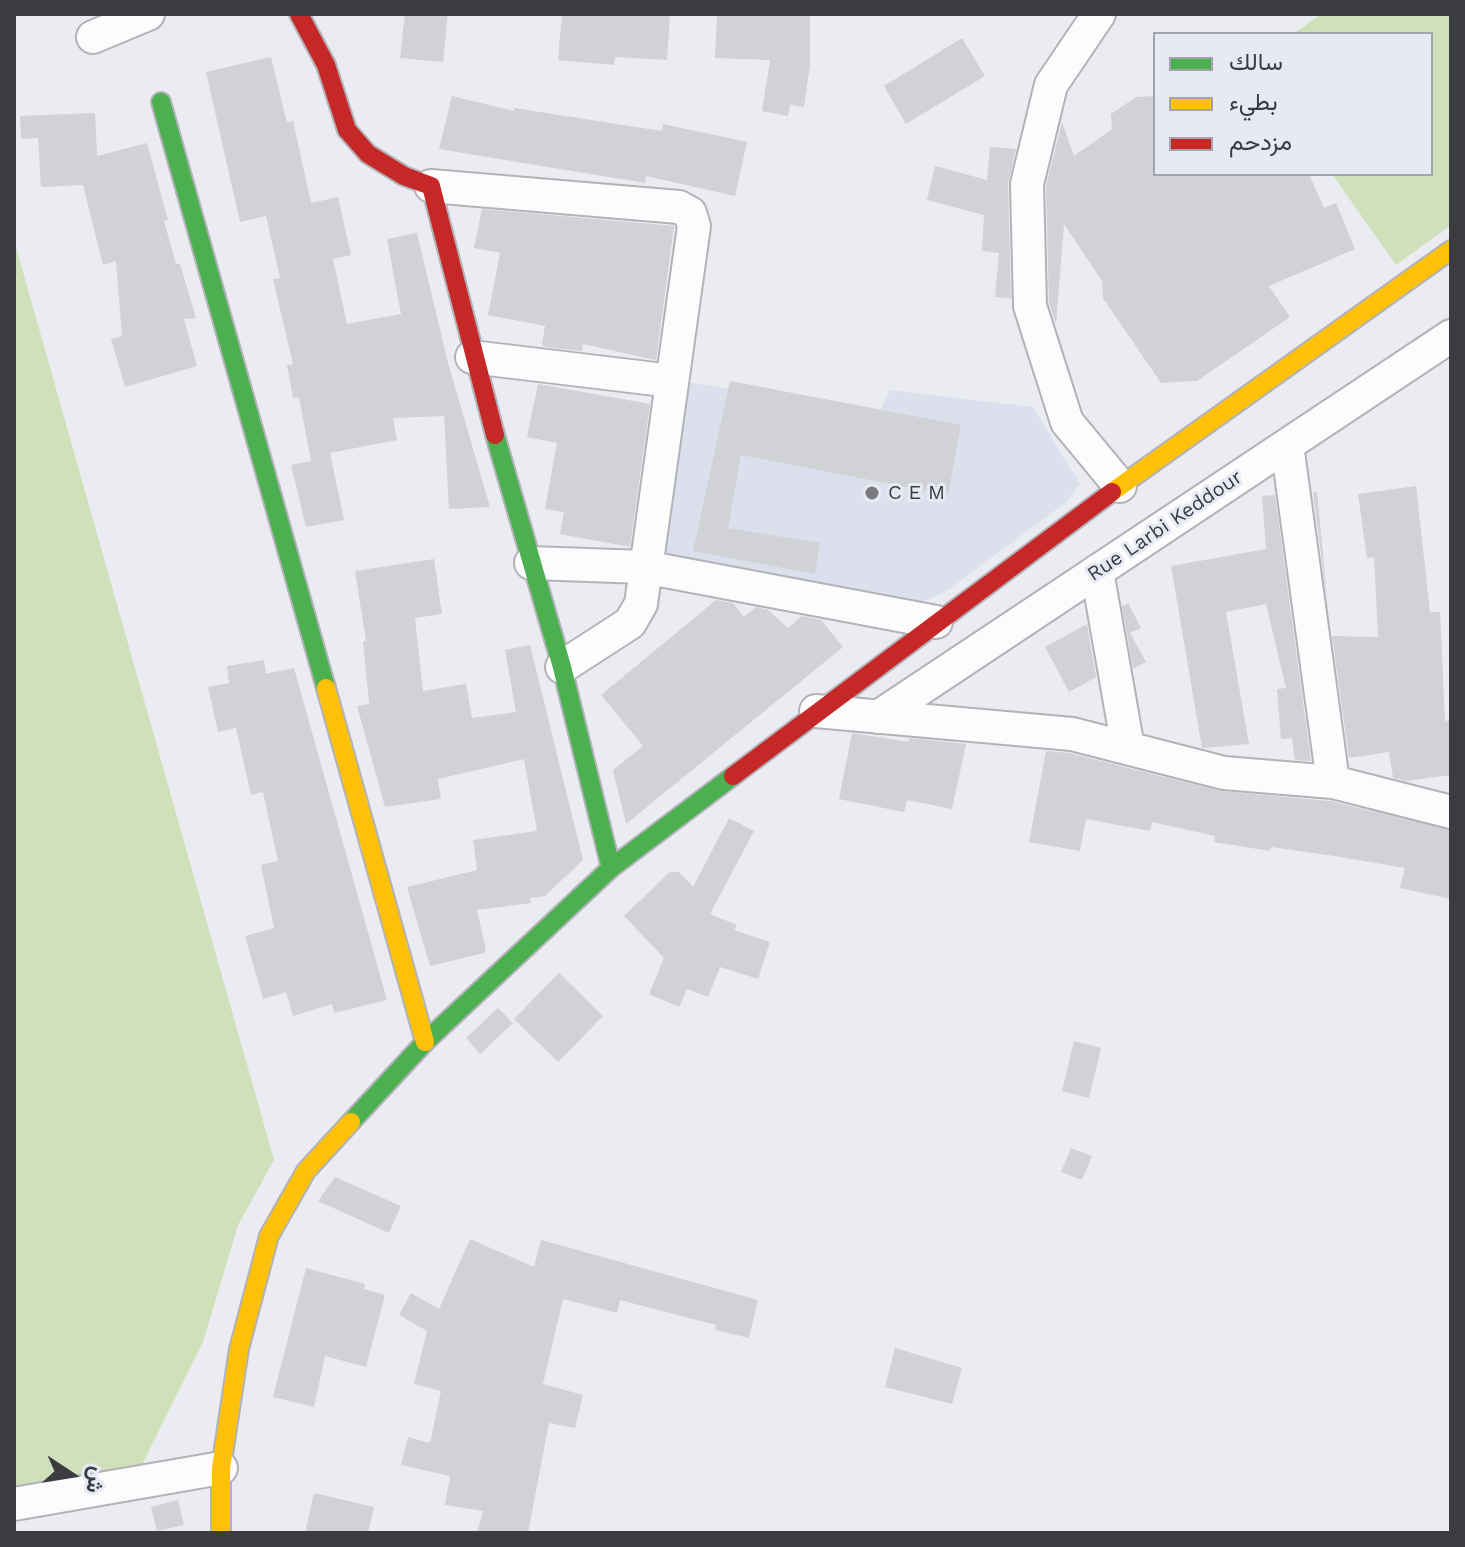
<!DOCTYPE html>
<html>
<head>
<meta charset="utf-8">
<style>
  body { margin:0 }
  #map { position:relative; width:1465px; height:1547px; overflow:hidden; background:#eaecf2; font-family:"Work Sans",Vazirmatn,sans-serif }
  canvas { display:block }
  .frame { position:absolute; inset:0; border:16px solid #3a3c40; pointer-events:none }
  .legend { position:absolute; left:1153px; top:32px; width:280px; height:144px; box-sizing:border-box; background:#e7eaf5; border:2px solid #a2a4ad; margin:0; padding:10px 14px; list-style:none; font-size:24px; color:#3a3c40 }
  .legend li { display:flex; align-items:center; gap:16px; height:40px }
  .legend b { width:40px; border:2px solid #a2a4ad }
  .north { position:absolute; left:32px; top:1435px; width:80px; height:80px; -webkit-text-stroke:6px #e7eaf5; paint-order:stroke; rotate:102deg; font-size:22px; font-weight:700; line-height:32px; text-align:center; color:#3a3c40 }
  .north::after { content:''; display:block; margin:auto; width:28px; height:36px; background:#3a3c40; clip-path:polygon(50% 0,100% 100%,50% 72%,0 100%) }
</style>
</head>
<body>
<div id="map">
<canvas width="1465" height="1547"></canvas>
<div class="frame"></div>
<ul class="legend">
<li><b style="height:10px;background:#4caf50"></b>سالك</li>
<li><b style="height:10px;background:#ffc107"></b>بطيء</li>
<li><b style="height:10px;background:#c62828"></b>مزدحم</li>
</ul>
<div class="north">ش</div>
</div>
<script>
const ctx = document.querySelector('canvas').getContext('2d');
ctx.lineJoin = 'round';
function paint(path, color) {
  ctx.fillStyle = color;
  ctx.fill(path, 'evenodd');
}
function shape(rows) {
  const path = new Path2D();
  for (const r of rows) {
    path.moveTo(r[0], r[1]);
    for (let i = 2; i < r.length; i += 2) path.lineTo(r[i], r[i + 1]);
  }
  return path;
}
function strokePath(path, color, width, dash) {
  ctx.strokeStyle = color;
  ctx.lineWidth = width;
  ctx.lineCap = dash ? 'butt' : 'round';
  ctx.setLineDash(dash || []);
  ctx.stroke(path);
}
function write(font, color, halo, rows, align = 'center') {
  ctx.font = font + ' "Work Sans",sans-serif';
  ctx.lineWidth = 6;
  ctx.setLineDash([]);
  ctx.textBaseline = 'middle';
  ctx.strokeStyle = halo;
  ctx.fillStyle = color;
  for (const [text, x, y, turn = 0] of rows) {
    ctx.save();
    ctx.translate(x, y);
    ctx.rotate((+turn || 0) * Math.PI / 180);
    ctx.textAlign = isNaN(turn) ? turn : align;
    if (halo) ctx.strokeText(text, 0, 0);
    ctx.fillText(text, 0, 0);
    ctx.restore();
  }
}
paint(shape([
  [680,381,879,412,890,390,1033,407,1080,484,1065,503,947,591,907,609,664,580]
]), '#dce0ed');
paint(shape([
  [1321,14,1451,14,1451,225,1396,265,1332,174,1431,174,1431,34,1293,34],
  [14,240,274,1160,238,1225,203,1342,141,1467,14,1490]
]), '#d0e0bb');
paint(shape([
  [405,14,448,14,443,62,400,58],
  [562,14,670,14,667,60,615,57,614,65,558,60],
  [717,14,810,14,810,66,804,107,790,105,788,116,762,111,770,60,715,58],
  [962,38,985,76,906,124,884,86],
  [271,57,287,123,293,121,311,203,338,197,351,255,333,259,347,324,401,314,387,239,417,233,448,363,490,507,449,509,444,416,393,418,397,440,330,453,344,520,306,527,291,465,311,461,299,397,293,398,287,365,293,364,273,279,280,278,266,216,240,222,206,72],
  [452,96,514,111,514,108,662,131,663,124,747,142,735,196,646,176,645,183,439,149],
  [1155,96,1155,174,1309,174,1324,208,1336,203,1355,249,1269,286,1290,317,1197,381,1161,383,1103,298,1102,281,1064,224,1056,324,1049,303,1046,186,1062,122,1074,156,1112,129,1111,114,1136,97],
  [95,113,97,156,147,143,168,220,164,221,176,264,180,264,196,318,184,319,197,366,125,387,111,339,122,336,116,261,103,265,83,185,41,187,38,138,21,139,20,116],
  [990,147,1016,149,1008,184,1011,298,995,297,999,253,982,251,984,215,927,200,935,166,987,180],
  [482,209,674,226,656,360,583,344,582,351,545,347,542,344,545,326,488,315,500,253,474,248],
  [730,381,961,425,948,495,741,455,728,528,820,543,815,574,693,551],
  [538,384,650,404,630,547,560,534,564,512,545,509,557,443,527,437],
  [1416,486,1430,612,1440,612,1445,721,1451,720,1451,775,1406,781,1393,778,1389,752,1349,758,1332,636,1378,637,1374,557,1367,558,1358,494],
  [1313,492,1317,492,1328,608],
  [1275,495,1311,761,1295,760,1292,738,1281,739,1277,689,1286,688,1266,604,1226,612,1249,744,1202,748,1171,566,1266,549,1262,496],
  [434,559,442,614,415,618,423,691,466,684,472,718,516,712,505,650,530,645,583,860,545,896,530,898,531,903,477,910,486,950,484,953,430,966,407,887,477,870,473,840,537,831,524,759,438,779,441,799,385,807,357,706,369,704,363,641,366,641,355,571],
  [716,600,733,603,744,617,756,607,768,610,788,628,802,616,821,620,843,647,626,824,613,770,643,746,601,695],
  [1128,603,1141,628,1130,633,1146,662,1133,669,1122,606],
  [1087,624,1096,677,1069,692,1045,647],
  [264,660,266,674,294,668,387,1000,334,1013,332,1004,293,1016,286,992,263,999,245,936,274,928,261,865,278,861,263,792,251,795,236,728,218,732,208,687,229,683,227,666],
  [852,733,909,742,909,738,966,744,952,809,907,800,904,812,839,799],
  [1046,751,1069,753,1220,791,1330,801,1451,830,1451,899,1400,888,1405,868,1334,856,1271,847,1270,851,1214,842,1215,836,1152,822,1150,831,1086,819,1080,851,1029,842],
  [729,818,754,831,710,914,737,925,734,930,770,942,758,979,720,967,708,997,687,989,679,1007,649,994,664,958,624,916,670,872,679,872,693,887],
  [559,973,603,1016,558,1062,514,1019],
  [498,1008,513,1023,480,1054,466,1038],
  [1074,1041,1101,1048,1089,1098,1062,1091],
  [1071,1148,1092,1156,1082,1180,1061,1172],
  [335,1177,401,1206,389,1233,318,1201],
  [470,1239,534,1267,541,1240,758,1300,749,1338,715,1330,716,1325,620,1300,617,1313,563,1299,543,1384,583,1395,575,1428,549,1423,528,1533,477,1533,483,1511,445,1505,450,1476,401,1465,408,1437,430,1443,441,1391,414,1384,427,1331,399,1315,411,1293,439,1309],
  [306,1268,365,1284,364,1289,385,1295,366,1367,325,1356,314,1407,273,1397],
  [895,1348,962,1368,952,1404,885,1387],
  [314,1493,374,1507,368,1533,305,1533],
  [178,1500,184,1525,157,1531,151,1507]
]), '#d0d2d6');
const street = shape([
  [1099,14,1051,85,1027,184,1030,306,1067,422,1120,486],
  [93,37,148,14],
  [431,186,679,207,690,213,694,226,641,604,630,623,562,667],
  [472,357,672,381],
  [1287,445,1333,782],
  [531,563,644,567,936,622],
  [1097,571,1128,748],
  [816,711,1072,734,1224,773,1333,782,1451,812],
  [878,717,1451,336],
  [14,1504,221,1468]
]);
const fast = shape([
  [161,102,326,688],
  [495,435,562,667,611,868],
  [351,1122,425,1042,611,868,733,776]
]);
const slow = shape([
  [1112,492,1451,250],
  [326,688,425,1042],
  [221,1533,221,1468,239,1349,269,1236,306,1171,351,1122]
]);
const jam = shape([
  [299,14,326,65,347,130,368,154,404,176,431,186,495,435],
  [733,776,1112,492]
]);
strokePath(street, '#b2b3b8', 36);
strokePath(fast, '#b2b3b8', 22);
strokePath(slow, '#b2b3b8', 22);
strokePath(jam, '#b2b3b8', 22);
strokePath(street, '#fcfcfd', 32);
strokePath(fast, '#4caf50', 18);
strokePath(slow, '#ffc107', 18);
strokePath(jam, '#c62828', 18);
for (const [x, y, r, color] of [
  [872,493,8,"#787a7e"]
]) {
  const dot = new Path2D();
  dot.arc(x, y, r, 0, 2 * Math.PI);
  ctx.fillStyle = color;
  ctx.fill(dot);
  strokePath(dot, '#e7eaf5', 3);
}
write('20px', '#3a3c40', '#e7eaf5', [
  ["C E M",888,493]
], 'left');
write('20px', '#3a3c40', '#e7eaf5', [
  ["Rue Larbi Keddour",1165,526,-34]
]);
</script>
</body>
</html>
